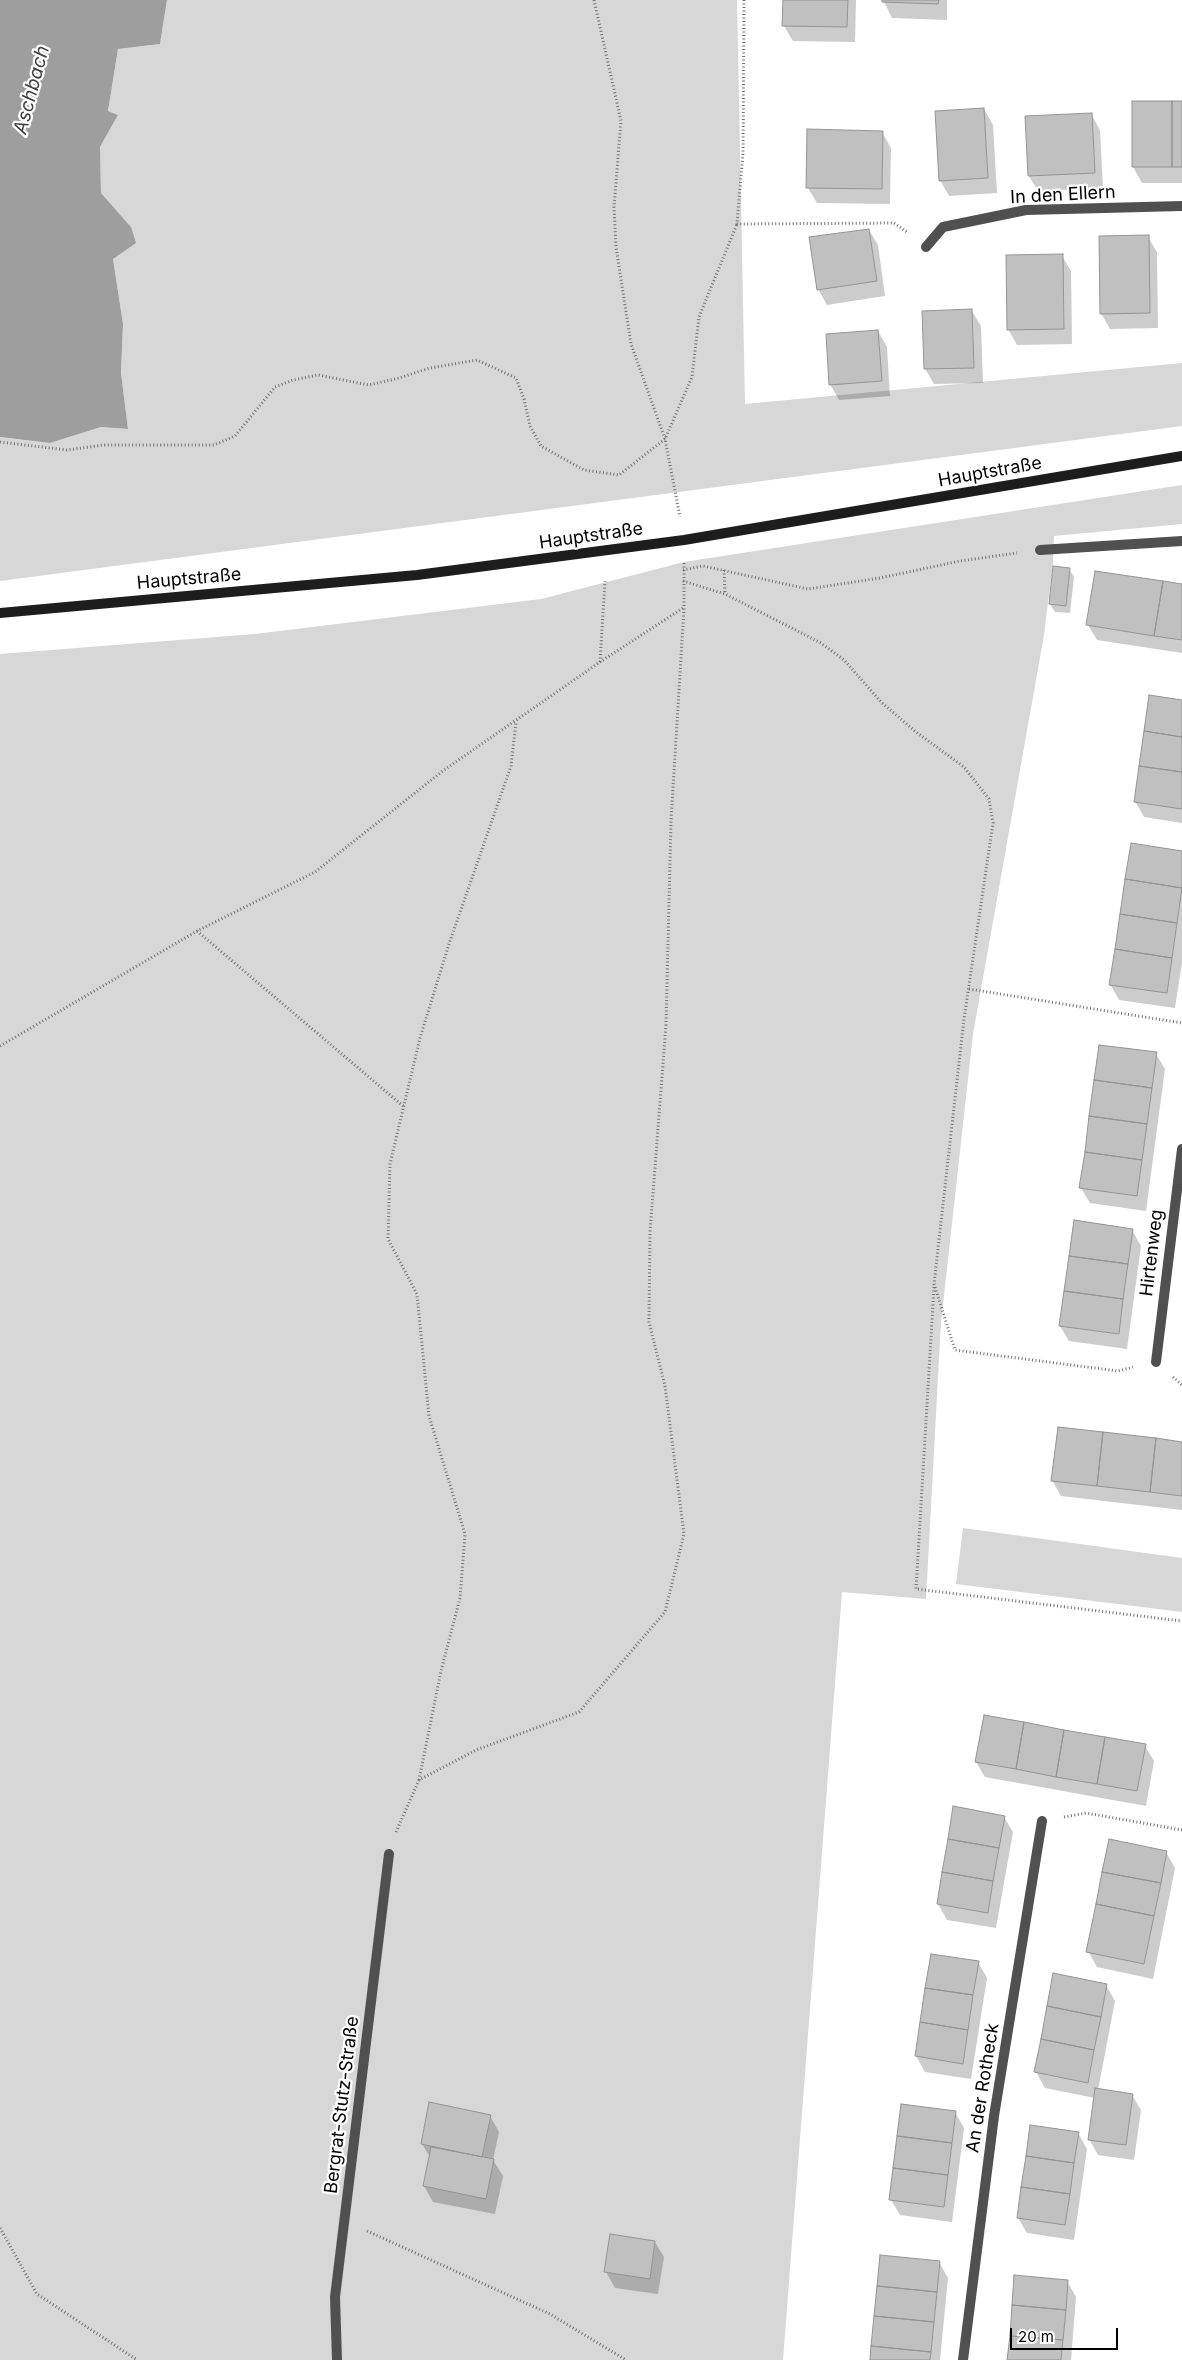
<!DOCTYPE html>
<html>
<head>
<meta charset="utf-8">
<style>
  body { margin:0 }
  #map { position:relative; width:1182px; height:2360px; overflow:hidden; background:#fff; font-family:Inter,sans-serif }
  canvas { display:block }
  .scale { position:absolute; left:1010px; top:2328px; width:108px; height:22px; box-sizing:border-box; border:2px solid #000; border-top:0; padding-left:6px; font-size:15px; line-height:18px; white-space:nowrap; color:#000; -webkit-text-stroke:4px #fff; paint-order:stroke }
</style>
</head>
<body>
<div id="map">
<canvas width="1182" height="2360"></canvas>
<div class="scale">20 m</div>
</div>
<script>
const ctx = document.querySelector('canvas').getContext('2d');
ctx.lineJoin = 'round';
function paint(path, color) {
  ctx.fillStyle = color;
  ctx.fill(path, 'evenodd');
}
function shape(rows) {
  const path = new Path2D();
  for (const r of rows) {
    path.moveTo(r[0], r[1]);
    for (let i = 2; i < r.length; i += 2) path.lineTo(r[i], r[i + 1]);
  }
  return path;
}
function strokePath(path, color, width, dash) {
  ctx.strokeStyle = color;
  ctx.lineWidth = width;
  ctx.lineCap = dash ? 'butt' : 'round';
  ctx.setLineDash(dash || []);
  ctx.stroke(path);
}
function write(font, color, halo, rows, align = 'center') {
  ctx.font = font + ' Inter,sans-serif';
  ctx.lineWidth = 4.5;
  ctx.setLineDash([]);
  ctx.textBaseline = 'middle';
  ctx.strokeStyle = halo;
  ctx.fillStyle = color;
  for (const [text, x, y, turn = 0] of rows) {
    ctx.save();
    ctx.translate(x, y);
    ctx.rotate((+turn || 0) * Math.PI / 180);
    ctx.textAlign = isNaN(turn) ? turn : align;
    if (halo) ctx.strokeText(text, 0, 0);
    ctx.fillText(text, 0, 0);
    ctx.restore();
  }
}
paint(shape([
  [167,0,737,0,745,404,1182,363,1182,426,0,581,0,437,50,443,101,427,128,429,121,373,123,324,113,259,131,227,101,193,100,147,118,115,108,111,118,49,160,44],
  [1182,485,1182,524,1054,536,1053,562,1044,635,973,1034,941,1322,926,1599,842,1592,783,2360,0,2360,0,654,255,634,541,599,684,562],
  [963,1528,1182,1558,1182,1612,956,1584]
]), '#d7d7d7');
paint(shape([
  [0,0,167,0,160,44,118,49,108,111,118,115,100,147,101,193,131,227,136,243,113,259,123,324,121,373,128,429,101,427,50,443,0,437]
]), '#9e9e9e');
paint(shape([
  [784,0,856,0,855,42,793,41,784,26],
  [883,0,947,0,947,20,892,18],
  [1133,102,1182,102,1182,183,1142,183,1133,167],
  [984,109,993,125,997,193,949,196,940,180],
  [1091,114,1100,130,1103,188,1038,191,1029,176],
  [882,132,891,148,890,204,817,203,808,188],
  [869,230,878,245,885,296,827,305,818,289],
  [1148,237,1157,252,1158,328,1110,329,1101,313],
  [1062,256,1071,271,1072,344,1017,345,1008,329],
  [972,311,981,326,983,383,934,384,925,369],
  [878,331,887,347,890,396,839,400,830,384],
  [1069,569,1074,577,1070,613,1055,612,1050,604],
  [1182,585,1182,653,1097,640,1088,625],
  [1182,701,1182,823,1144,817,1135,801],
  [1182,852,1182,963,1175,1008,1119,1000,1110,984],
  [1156,1054,1165,1069,1146,1211,1090,1203,1081,1188],
  [1132,1230,1141,1246,1127,1349,1069,1341,1060,1326],
  [1182,1443,1182,1510,1061,1496,1052,1480],
  [1145,1746,1154,1761,1146,1806,985,1777,976,1762],
  [1004,1817,1013,1832,996,1928,947,1920,938,1904],
  [1166,1852,1175,1868,1153,1979,1097,1967,1088,1951],
  [978,1962,987,1978,971,2079,925,2072,916,2056],
  [1106,1985,1115,2001,1098,2090,1132,2095,1141,2110,1134,2160,1098,2155,1089,2139,1095,2098,1045,2088,1036,2072],
  [955,2112,964,2128,952,2222,900,2215,891,2200],
  [490,2116,499,2132,493,2160,503,2176,495,2214,433,2202,424,2186,430,2157,422,2144],
  [1078,2133,1087,2149,1074,2240,1027,2233,1018,2218],
  [655,2242,664,2257,658,2294,615,2288,606,2272],
  [939,2262,948,2278,940,2360,871,2360],
  [1067,2281,1076,2297,1071,2360,1009,2360]
]), '#0003');
const building = shape([
  [783,0,848,0,847,27,782,26,783,0],
  [882,0,939,0,938,4,882,2,882,0],
  [1132,101,1172,101,1172,167,1132,167,1132,101],
  [1172,101,1182,101,1182,167,1172,167,1172,101],
  [984,108,988,178,939,181,935,111,984,108],
  [1092,113,1095,173,1028,176,1025,116,1092,113],
  [807,129,883,131,882,189,806,188,807,129],
  [869,229,877,281,817,290,809,237,869,229],
  [1149,235,1150,313,1100,314,1099,236,1149,235],
  [1063,254,1064,329,1007,330,1006,255,1063,254],
  [972,309,974,368,924,369,922,311,972,309],
  [878,330,882,381,829,385,826,334,878,330],
  [1053,566,1070,568,1066,606,1049,604,1053,566],
  [1095,571,1163,581,1154,636,1086,625,1095,571],
  [1163,581,1182,584,1182,640,1154,636,1163,581],
  [1149,695,1182,700,1182,737,1144,731,1149,695],
  [1144,731,1182,737,1182,772,1139,766,1144,731],
  [1139,766,1182,772,1182,809,1134,802,1139,766],
  [1131,843,1182,851,1182,888,1125,879,1131,843],
  [1125,879,1182,888,1177,923,1120,914,1125,879],
  [1120,914,1177,923,1172,958,1115,949,1120,914],
  [1115,949,1172,958,1167,993,1109,985,1115,949],
  [1099,1045,1157,1052,1152,1088,1094,1080,1099,1045],
  [1094,1080,1152,1088,1147,1124,1089,1116,1094,1080],
  [1089,1116,1147,1124,1142,1160,1085,1152,1089,1116],
  [1085,1152,1142,1160,1137,1196,1079,1188,1085,1152],
  [1074,1220,1133,1229,1128,1264,1069,1256,1074,1220],
  [1069,1256,1128,1264,1123,1299,1064,1291,1069,1256],
  [1064,1291,1123,1299,1119,1334,1059,1326,1064,1291],
  [1058,1427,1103,1432,1097,1486,1051,1481,1058,1427],
  [1103,1432,1156,1438,1150,1492,1097,1486,1103,1432],
  [1156,1438,1182,1442,1182,1496,1150,1492,1156,1438],
  [984,1715,1024,1722,1016,1769,975,1762,984,1715],
  [1024,1722,1064,1730,1056,1777,1016,1769,1024,1722],
  [1064,1730,1105,1737,1097,1784,1056,1777,1064,1730],
  [1105,1737,1146,1744,1137,1791,1097,1784,1105,1737],
  [953,1806,1005,1816,999,1848,948,1839,953,1806],
  [948,1839,999,1848,993,1881,942,1872,948,1839],
  [1109,1839,1167,1851,1161,1883,1102,1872,1109,1839],
  [942,1872,993,1881,988,1913,937,1904,942,1872],
  [1102,1872,1161,1883,1154,1916,1096,1904,1102,1872],
  [1096,1904,1154,1916,1144,1964,1086,1952,1096,1904],
  [931,1954,979,1961,973,1995,925,1988,931,1954],
  [1053,1973,1107,1984,1101,2017,1047,2006,1053,1973],
  [925,1988,973,1995,968,2030,920,2022,925,1988],
  [1047,2006,1101,2017,1094,2050,1041,2039,1047,2006],
  [920,2022,968,2030,963,2064,915,2056,920,2022],
  [1041,2039,1094,2050,1088,2083,1034,2072,1041,2039],
  [1095,2088,1133,2094,1126,2145,1088,2140,1095,2088],
  [429,2102,491,2115,482,2157,421,2144,429,2102],
  [901,2104,956,2111,952,2143,897,2136,901,2104],
  [1030,2125,1079,2132,1074,2163,1026,2156,1030,2125],
  [897,2136,952,2143,948,2175,893,2168,897,2136],
  [431,2147,494,2159,486,2199,423,2186,431,2147],
  [1026,2156,1074,2163,1070,2194,1021,2187,1026,2156],
  [893,2168,948,2175,944,2207,889,2200,893,2168],
  [1021,2187,1070,2194,1065,2225,1017,2218,1021,2187],
  [610,2234,655,2241,650,2279,604,2272,610,2234],
  [880,2255,940,2261,937,2292,877,2286,880,2255],
  [1014,2275,1068,2280,1066,2310,1012,2305,1014,2275],
  [877,2286,937,2292,934,2322,874,2316,877,2286],
  [1012,2305,1066,2310,1063,2340,1010,2336,1012,2305],
  [874,2316,934,2322,931,2352,871,2346,874,2316],
  [1010,2336,1063,2340,1061,2360,1007,2360,1010,2336],
  [871,2346,931,2352,930,2360,870,2360,871,2346]
]);
paint(building, '#c0c0c0');
strokePath(building, '#949494', 1);
strokePath(shape([
  [594,0,621,121,614,207,616,247,631,344,665,439,680,517],
  [744,0,743,153,737,224,894,223,907,232],
  [0,442,67,450,104,445,214,445,235,436,275,387,293,380,318,375,369,385,399,378,430,368,477,360,516,378,524,399,530,426,541,446,584,470,619,475,665,439,692,377,699,317,737,224],
  [683,570,703,566,808,589,880,578,960,561,1017,553],
  [724,570,725,594],
  [683,581,725,594,821,643,844,660,882,703,916,732,964,767,989,799,993,823,964,1019,934,1284,955,1350,1118,1371,1133,1367],
  [600,662,605,581],
  [197,931,403,1106],
  [969,989,1182,1023],
  [0,1046,197,931,315,872,444,770,600,662,683,608],
  [934,1287,916,1589,1182,1621],
  [1173,1377,1182,1385],
  [419,1780,441,1671,460,1598,465,1534,429,1416,417,1294,388,1239,390,1164,420,1038,449,944,511,766,516,722],
  [1064,1817,1086,1813,1182,1830],
  [396,1832,419,1780,476,1750,579,1712,665,1612,684,1534,665,1386,649,1322,650,1232,666,1025,671,821,684,608,684,563],
  [0,2228,37,2294,137,2360],
  [367,2231,550,2314,626,2360]
]), '#727272', 3, [1, 2.5]);
strokePath(shape([
  [926,247,943,227,1026,210,1182,206],
  [1040,550,1182,541],
  [1156,1362,1182,1149],
  [337,2360,335,2297,389,1854],
  [963,2360,994,2116,1042,1821]
]), '#505050', 10);
strokePath(shape([
  [0,613,417,575,684,540,1182,456]
]), '#1d1d1d', 10);
write('18px', '#000', '#fff', [
  ["In den Ellern",1063,195,-3],
  ["Hauptstraße",990,472,-10],
  ["Hauptstraße",591,536,-8],
  ["Hauptstraße",189,579,-5],
  ["Hirtenweg",1152,1253,-83],
  ["An der Rotheck",983,2088,-81],
  ["Bergrat-Stutz-Straße",342,2105,-83]
]);
write('italic 19px', '#3f3f3f', '#fff', [
  ["Aschbach",32,90,-75]
]);
</script>
</body>
</html>
